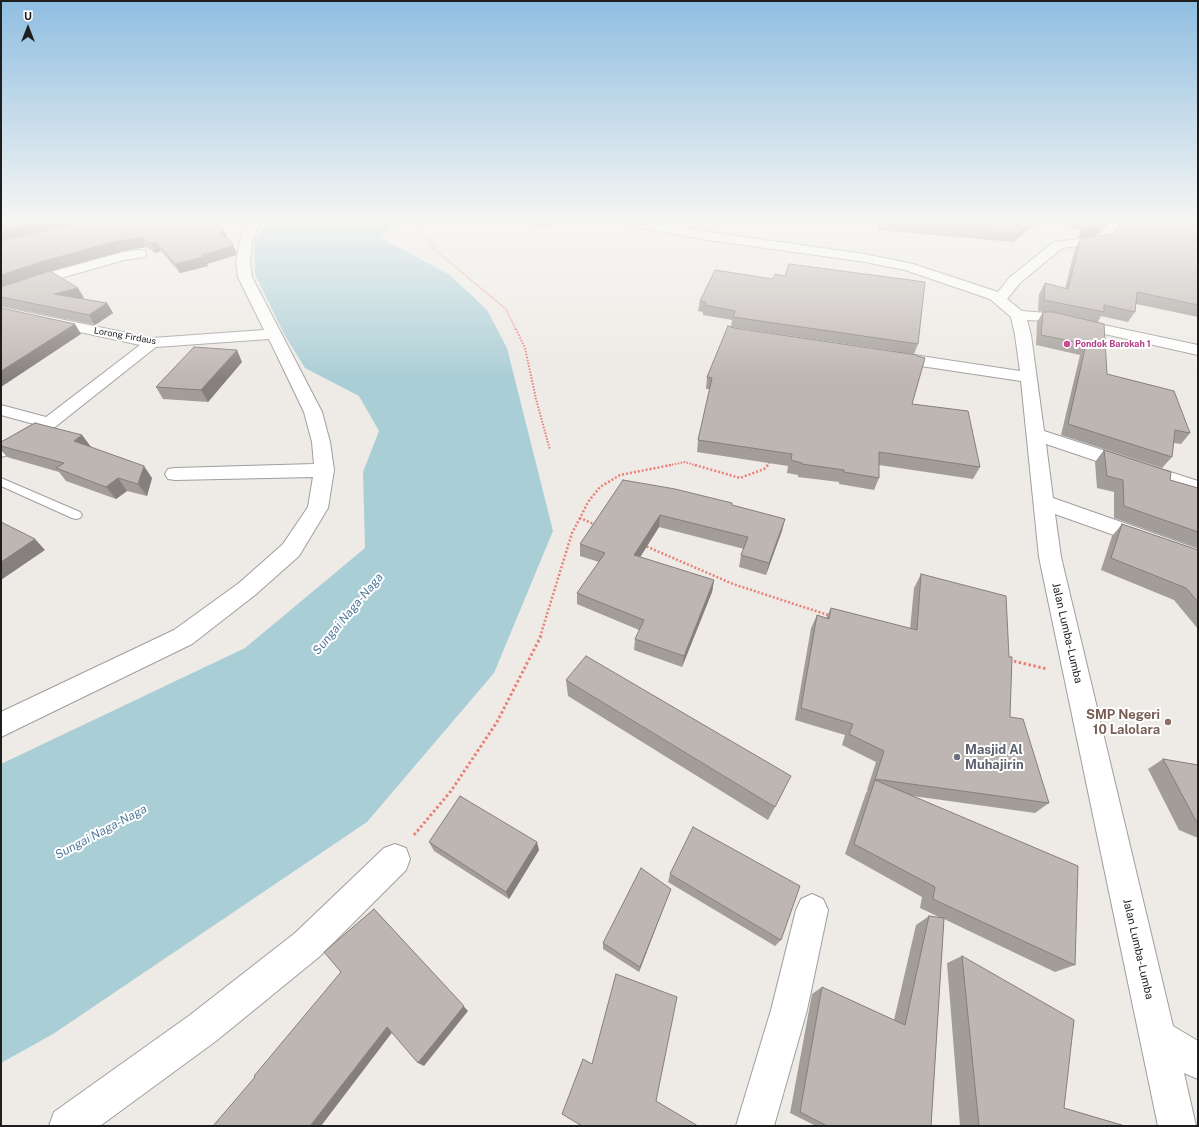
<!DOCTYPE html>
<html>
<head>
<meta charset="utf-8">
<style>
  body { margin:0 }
  #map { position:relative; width:1199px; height:1127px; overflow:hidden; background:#eeeae5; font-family:"Public Sans",sans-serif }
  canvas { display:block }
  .frame { position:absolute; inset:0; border:2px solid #1e1e1e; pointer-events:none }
  .north { position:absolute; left:8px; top:8px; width:40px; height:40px; -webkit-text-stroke:3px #fff; paint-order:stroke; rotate:0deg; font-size:11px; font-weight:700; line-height:16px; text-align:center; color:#1e1e1e }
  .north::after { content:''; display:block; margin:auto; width:14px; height:18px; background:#1e1e1e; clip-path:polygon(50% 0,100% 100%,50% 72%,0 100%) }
</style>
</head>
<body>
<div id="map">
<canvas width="1199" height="1127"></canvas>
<div class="frame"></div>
<div class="north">U</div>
</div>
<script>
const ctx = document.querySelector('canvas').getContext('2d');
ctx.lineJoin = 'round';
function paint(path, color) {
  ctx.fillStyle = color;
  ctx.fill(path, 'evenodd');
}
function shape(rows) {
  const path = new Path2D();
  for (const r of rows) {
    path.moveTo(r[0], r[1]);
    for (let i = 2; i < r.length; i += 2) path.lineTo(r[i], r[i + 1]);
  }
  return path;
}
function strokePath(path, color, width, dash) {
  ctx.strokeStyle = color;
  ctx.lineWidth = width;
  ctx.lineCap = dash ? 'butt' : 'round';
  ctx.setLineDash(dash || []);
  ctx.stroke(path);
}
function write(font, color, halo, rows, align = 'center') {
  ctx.font = font + ' "Public Sans",sans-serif';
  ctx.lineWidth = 4;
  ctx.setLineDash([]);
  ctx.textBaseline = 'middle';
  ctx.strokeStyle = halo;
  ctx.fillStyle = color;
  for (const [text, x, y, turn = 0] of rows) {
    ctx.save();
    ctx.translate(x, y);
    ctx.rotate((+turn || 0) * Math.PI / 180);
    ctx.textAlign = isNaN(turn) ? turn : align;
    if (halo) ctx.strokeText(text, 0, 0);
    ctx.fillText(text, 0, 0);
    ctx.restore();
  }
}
paint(shape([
  [269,222,393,222,395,225,381,238,450,275,487,310,507,348,553,531,494,673,367,822,53,1034,1,1063,1,764,245,648,365,548,363,472,379,431,359,396,305,368,284,334,255,274,254,240]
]), '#aaced6');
const service = shape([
  [1,478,80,512,82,515,80,518,76,519,72,518,1,486,1,478]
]);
const minor = shape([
  [249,222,261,222,252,240,250,262,252,277,322,412,330,442,334,470,328,508,299,556,255,595,192,644,1,737,1,712,174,630,239,583,283,544,308,507,313,477,175,480,168,479,165,474,168,469,175,468,314,464,312,442,304,412,269,339,156,347,55,427,8,455,1,457,1,443,34,424,1,415,1,405,46,417,140,345,1,315,1,307,152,338,264,330,238,277,236,262,240,240,249,222],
  [624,222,651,222,709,232,865,254,913,264,998,292,1010,277,1054,242,1095,237,1101,233,1109,222,1121,222,1110,239,1102,243,1062,248,1020,283,1007,299,1022,311,1047,313,1198,345,1198,355,1047,321,1027,320,1031,335,1044,431,1198,481,1198,495,1046,444,1053,498,1198,549,1198,565,1055,514,1061,557,1173,1026,1198,1041,1198,1079,1184,1073,1196,1126,1158,1126,1039,557,1021,381,894,362,888,360,886,357,888,354,894,352,1020,371,1015,335,1011,317,990,299,905,270,865,262,709,240,630,226,626,225,624,222],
  [140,250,145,251,146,254,145,257,124,260,61,278,1,298,1,289,51,272,123,252,140,250],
  [395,844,406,848,410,859,406,870,319,957,216,1041,100,1126,49,1126,54,1112,190,1015,295,933,384,848,395,844],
  [812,894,823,899,828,910,807,1010,774,1126,736,1126,771,1010,796,910,801,899,812,894]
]);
strokePath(service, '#9f9f9f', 2);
strokePath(minor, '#9f9f9f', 2);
strokePath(shape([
  [429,222,422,225,419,229,436,251,506,309,516,330],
  [1020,232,1034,237]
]), '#ea8179', 1.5, [1, 1]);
strokePath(shape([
  [516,329,525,348,536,399,550,450],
  [666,466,685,462,698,466],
  [767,466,770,462]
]), '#ea8179', 2, [1.5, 1.5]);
strokePath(shape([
  [695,465,740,478,764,469,768,465],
  [596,525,580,518,588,502,600,487,620,475,671,465],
  [643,545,733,584,831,616],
  [540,637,572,533,580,518]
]), '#ea8179', 2.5, [2, 2]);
strokePath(shape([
  [1009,660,1047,669],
  [414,835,451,791,497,722,541,636]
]), '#ea8179', 3, [2.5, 2.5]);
paint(service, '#fff');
paint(minor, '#fff');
paint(shape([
  [1,222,218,222,214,223,224,231,227,238,232,242,236,252,236,255,207,264,208,266,180,273,161,251,155,253,146,247,123,251,51,271,10,284,78,288,84,298,81,299,107,303,113,313,95,325,1,306],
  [522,222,557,222,546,228],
  [1037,222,1013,242,877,230,879,223],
  [1069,222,1108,222,1100,232,1094,236,1078,238,1080,230,1067,226],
  [1198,222,1198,317,1136,304,1135,312,1128,322,1101,316,1098,322,1107,374,1190,433,1181,444,1174,443,1172,457,1162,468,1061,435,1080,355,1036,345,1037,322,1043,312,1038,311,1039,294,1045,283,1065,289,1075,248,1081,238],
  [700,301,918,344,914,354,731,327,912,404,980,467,973,479,879,465,879,478,874,490,839,484,839,482,798,477,798,475,787,473,788,466,697,452,698,440,710,389,706,389,707,377,731,327,732,320,703,315,703,312,698,311],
  [242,362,208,402,163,399,156,387],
  [82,435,91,447,152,478,147,496,127,491,116,499,66,481,59,472,7,457,1,450,1,442],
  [1104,450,1170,480,1198,488,1198,548,1114,518,1114,492,1097,488,1095,462],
  [623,480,732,505,785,519,766,575,739,567,741,555,744,549,659,527,640,557,714,580,712,592,682,667,634,650,635,639,639,630,577,604,577,593,599,562,580,556,580,544],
  [1122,524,1198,550,1198,629,1174,600,1101,570,1112,536],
  [921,574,1010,717,1049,803,1035,813,913,796,1075,965,1055,972,944,919,931,1126,816,1126,790,1113,812,994,822,987,894,1020,916,925,929,916,941,918,920,908,922,897,845,854,866,793,868,790,867,790,876,762,842,745,845,735,795,720,811,628,817,615,826,618,831,608,910,629,914,588],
  [566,680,775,807,768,820,568,696],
  [1163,759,1198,765,1198,838,1179,830,1148,769],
  [429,842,539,850,509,899,434,851],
  [670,874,781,940,775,946,668,882],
  [671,889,668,896,639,972,603,949,603,943],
  [962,956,1064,1108,1125,1126,960,1126,947,963]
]), '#a39d99');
paint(shape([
  [36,222,79,222,1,241,1,231],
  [546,222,557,222,546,228],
  [1031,222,1037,222,1013,242,1017,234],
  [1105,222,1108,222,1100,232,1094,236,1078,238,1083,228],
  [224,231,228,240,220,233],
  [142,237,146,247,123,251,51,271,1,287,1,275,44,261,117,241],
  [156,242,161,251,155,253,151,243],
  [232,242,236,252,236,255,207,264,208,266,180,273,175,264],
  [78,288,84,298,60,304,54,294],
  [107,303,113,313,95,325,89,315],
  [75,324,81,334,1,387,1,371],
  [237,350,242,362,208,402,201,390],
  [82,435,91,447,74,441],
  [144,466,152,478,147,496,138,484],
  [118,478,127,491,116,499,106,487],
  [660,515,659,527,634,567,634,555],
  [785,519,782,531,766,575,769,563],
  [35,539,45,550,1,580,1,562],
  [714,580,712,592,682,667,684,656],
  [537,842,539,850,509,899,506,892],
  [671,889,668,896,639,972,640,967],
  [374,909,468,1011,424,1066,418,1063],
  [387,1027,394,1030,321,1126,310,1126]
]), '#857f7d');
const building = shape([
  [1,222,36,222,1,231,1,222],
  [79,222,213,222,224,231,220,233,232,242,232,246,202,255,203,257,175,264,156,242,151,243,142,237,117,241,44,261,1,275,1,241,79,222],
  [880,222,1031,222,1017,234,879,223,880,222],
  [1085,222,1105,222,1100,226,1083,228,1085,222],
  [1122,222,1198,222,1198,305,1137,292,1135,312,1104,305,1104,312,1044,300,1045,283,1068,289,1081,238,1108,235,1116,231,1122,222],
  [789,264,925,282,918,344,733,317,735,311,704,305,706,302,700,301,715,270,773,279,775,274,785,276,789,264],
  [50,271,78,288,54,294,107,303,89,315,1,297,1,287,50,271],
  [1,308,75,324,1,371,1,308],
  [1043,312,1053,312,1104,324,1107,374,1174,391,1190,433,1175,430,1172,457,1068,424,1086,344,1041,335,1043,312],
  [728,326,734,328,917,355,917,356,925,358,912,404,968,411,980,467,879,452,879,478,844,472,844,470,802,464,802,463,791,460,792,454,698,440,712,378,707,377,728,326],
  [194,347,237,350,201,390,156,387,194,347],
  [35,423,82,435,74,441,144,466,138,484,118,478,106,487,56,468,64,463,1,446,1,442,35,423],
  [1104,450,1171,472,1170,480,1198,488,1198,532,1124,506,1123,480,1107,476,1104,450],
  [623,480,675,489,732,503,732,505,785,519,769,563,741,555,748,537,660,515,634,555,714,580,684,656,635,639,644,620,577,593,605,553,580,544,623,480],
  [1,522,35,539,1,562,1,522],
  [1122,524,1198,550,1198,602,1186,588,1111,558,1122,524],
  [921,574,1006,596,1009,657,1012,657,1010,717,1023,719,1049,803,875,779,884,751,849,734,853,724,801,708,817,615,829,619,831,608,917,630,921,574],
  [586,656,791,776,775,807,566,680,586,656],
  [1163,759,1198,765,1198,822,1196,821,1163,759],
  [875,780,1078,866,1075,965,933,899,935,887,854,844,875,780],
  [460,796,537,842,506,892,429,842,460,796],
  [693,827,800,886,781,940,670,874,693,827],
  [641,868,671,889,640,967,603,943,641,868],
  [374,909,464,1006,418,1063,387,1027,310,1126,213,1126,255,1077,254,1076,341,972,324,952,374,909],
  [929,916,944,918,931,1126,827,1126,800,1112,822,987,905,1025,929,916],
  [962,956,1074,1020,1064,1108,1125,1126,979,1126,962,956],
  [616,974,677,997,656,1101,698,1126,582,1126,562,1114,583,1059,592,1064,616,974]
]);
paint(building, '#beb6b2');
strokePath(building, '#857f7d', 1);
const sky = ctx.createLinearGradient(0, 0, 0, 380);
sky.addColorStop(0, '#8fbee1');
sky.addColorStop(0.58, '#f7f6f3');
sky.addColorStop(1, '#f7f6f300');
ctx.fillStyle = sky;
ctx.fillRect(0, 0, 1199, 380);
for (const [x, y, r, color] of [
  [1067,344,4,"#d1479c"],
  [1168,722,4,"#8d6e63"],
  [957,757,4,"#6b7280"]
]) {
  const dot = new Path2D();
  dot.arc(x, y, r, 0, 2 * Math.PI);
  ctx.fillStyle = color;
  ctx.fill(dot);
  strokePath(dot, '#fff', 1.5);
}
write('9px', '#1e1e1e', '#fff', [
  ["Lorong Firdaus",125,336,10]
]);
write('bold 9px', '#b23c85', '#fff', [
  ["Pondok Barokah 1",1075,344]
], 'left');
write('11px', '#1e1e1e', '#fff', [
  ["Jalan Lumba-Lumba",1067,633,77],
  ["Jalan Lumba-Lumba",1138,949,77]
]);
write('italic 12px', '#527a9c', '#fff', [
  ["Sungai Naga-Naga",348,614,-50],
  ["Sungai Naga-Naga",101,832,-28]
]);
write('bold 13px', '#785e54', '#fff', [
  ["SMP Negeri",1160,715],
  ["10 Lalolara",1160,730]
], 'right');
write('bold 13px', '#5b616d', '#fff', [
  ["Masjid Al",965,750],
  ["Muhajirin",965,765]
], 'left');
</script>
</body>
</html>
